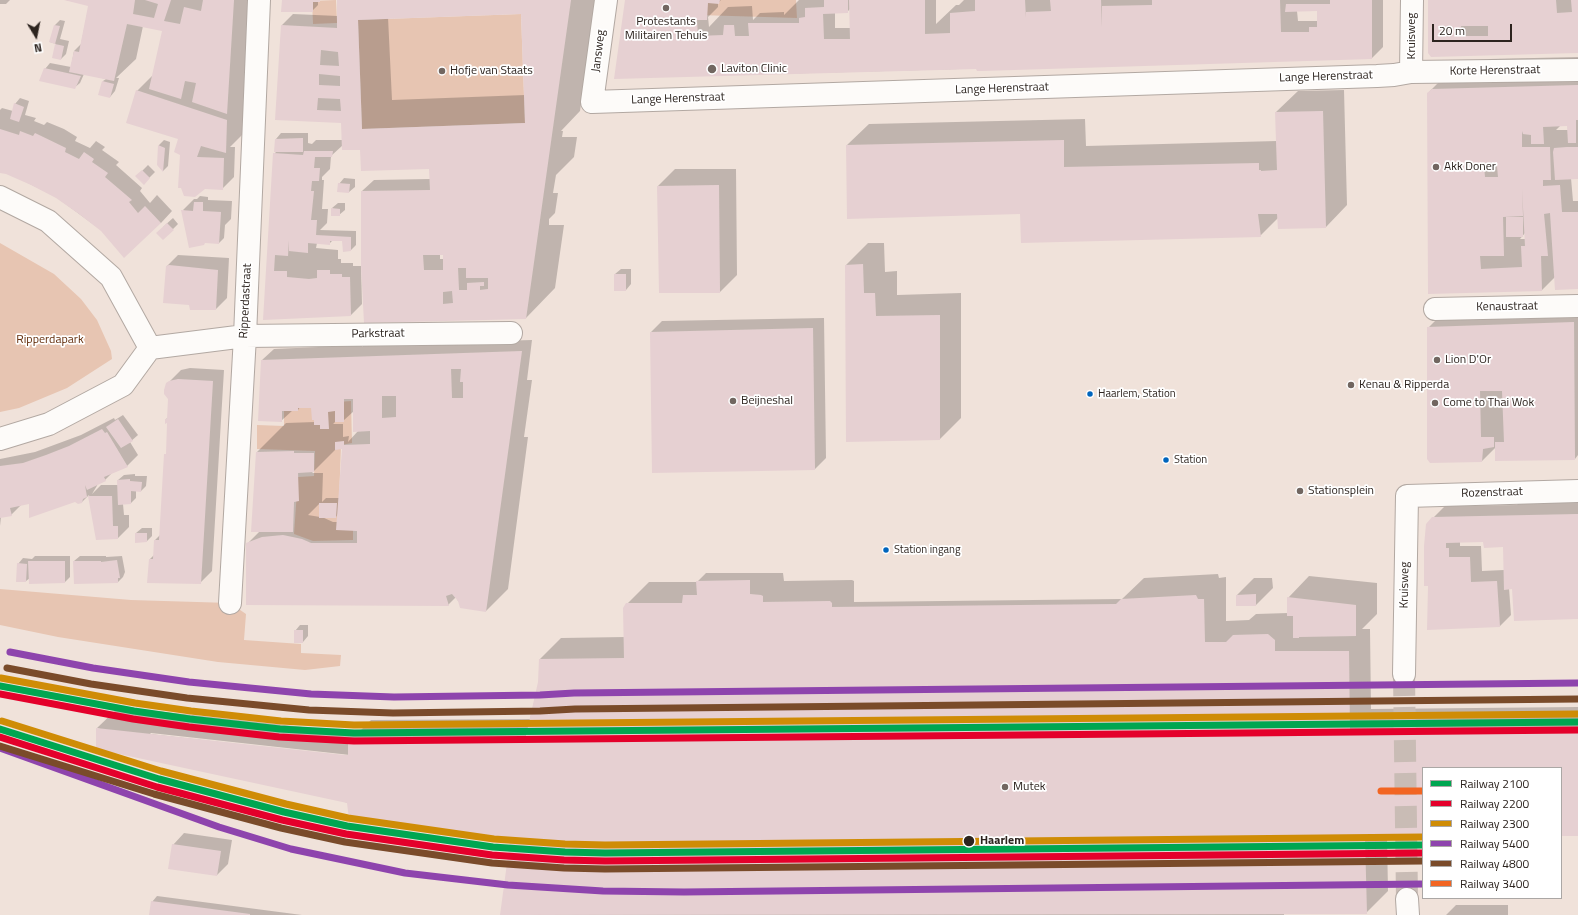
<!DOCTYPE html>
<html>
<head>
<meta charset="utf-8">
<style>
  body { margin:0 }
  #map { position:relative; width:1578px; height:915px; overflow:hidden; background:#f0e2da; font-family:"Titillium Web",sans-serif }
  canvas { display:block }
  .legend { position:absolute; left:1422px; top:767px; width:140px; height:132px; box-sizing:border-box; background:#fff; border:1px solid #aba7a5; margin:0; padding:5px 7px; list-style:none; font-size:12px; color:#2d241f }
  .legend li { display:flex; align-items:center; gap:8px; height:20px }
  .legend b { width:20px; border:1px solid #aba7a5 }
  .north { position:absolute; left:16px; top:16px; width:40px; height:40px; -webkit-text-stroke:3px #fff; paint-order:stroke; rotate:170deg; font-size:11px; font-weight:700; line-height:16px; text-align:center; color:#2d241f }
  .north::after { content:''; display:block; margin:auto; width:14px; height:18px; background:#2d241f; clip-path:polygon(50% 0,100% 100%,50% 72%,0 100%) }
  .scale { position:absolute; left:1432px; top:24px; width:80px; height:18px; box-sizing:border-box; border:2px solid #2d241f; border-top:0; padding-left:5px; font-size:12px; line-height:14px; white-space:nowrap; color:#2d241f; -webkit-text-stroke:3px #fff; paint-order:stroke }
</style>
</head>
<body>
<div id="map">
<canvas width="1578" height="915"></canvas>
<ul class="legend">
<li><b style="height:5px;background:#00a651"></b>Railway 2100</li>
<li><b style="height:5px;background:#e4002b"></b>Railway 2200</li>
<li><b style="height:5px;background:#cf8c06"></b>Railway 2300</li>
<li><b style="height:5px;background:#8e44ad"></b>Railway 5400</li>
<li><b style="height:5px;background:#7a4b2a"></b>Railway 4800</li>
<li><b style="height:5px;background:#f26522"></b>Railway 3400</li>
</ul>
<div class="north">N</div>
<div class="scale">20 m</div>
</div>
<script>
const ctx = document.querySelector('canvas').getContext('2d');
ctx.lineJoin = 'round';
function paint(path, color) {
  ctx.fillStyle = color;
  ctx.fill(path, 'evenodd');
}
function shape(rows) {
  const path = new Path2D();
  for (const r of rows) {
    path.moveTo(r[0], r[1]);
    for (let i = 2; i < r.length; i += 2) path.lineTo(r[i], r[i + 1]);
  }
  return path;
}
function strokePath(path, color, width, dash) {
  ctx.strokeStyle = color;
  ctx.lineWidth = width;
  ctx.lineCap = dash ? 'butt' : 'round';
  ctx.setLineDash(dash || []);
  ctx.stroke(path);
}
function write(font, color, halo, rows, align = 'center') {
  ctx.font = font + ' "Titillium Web",sans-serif';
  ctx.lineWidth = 3.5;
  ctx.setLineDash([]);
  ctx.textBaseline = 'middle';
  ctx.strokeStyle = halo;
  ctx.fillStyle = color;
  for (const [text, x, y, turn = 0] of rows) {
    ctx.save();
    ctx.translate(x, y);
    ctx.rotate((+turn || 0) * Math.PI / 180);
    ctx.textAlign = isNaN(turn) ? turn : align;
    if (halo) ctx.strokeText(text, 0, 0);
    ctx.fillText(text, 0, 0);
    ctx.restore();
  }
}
paint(shape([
  [336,0,337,23,313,24,312,1],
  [703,0,796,0,797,18,698,15],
  [521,14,525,123,362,129,358,20],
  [0,243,54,274,81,299,97,320,111,351,112,359,67,388,19,408,0,412],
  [351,401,352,443,341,445,338,529,353,530,353,540,313,541,294,534,298,477,314,476,315,451,257,449,257,425,284,426,284,406],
  [0,589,131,600,230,603,246,614,244,640,301,644,301,653,341,655,340,666,305,670,218,662,58,637,0,625]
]), '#e7c5b2');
paint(shape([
  [0,0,10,0,6,4,0,4],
  [66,0,261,0,249,91,243,97,248,98,247,130,230,147,235,147,234,177,222,189,181,156,180,139,137,91,153,75,163,30,143,26,136,59,116,78,119,78,115,91,110,97,103,81,106,79,84,74,80,83,74,88,45,69,50,63,71,67,74,51,81,44,89,5],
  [283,0,320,0,318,1,318,5,312,11],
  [338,0,596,0,580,111,561,131,563,131,562,137,577,137,574,157,556,175,553,193,558,193,555,213,549,219,549,225,564,225,555,288,526,318,410,321,362,191,374,180,430,179,430,168,343,145,331,156,330,169,322,177,322,180,324,180,322,209,328,209,327,223,320,230,356,231,356,245,351,250,343,240,333,240,329,244,317,243,316,248,338,250,338,259,341,259,341,263,353,263,353,266,361,266,362,304,351,315,264,319,274,154,277,151,275,151,276,139,281,133,308,133,308,143,312,144,316,140,343,140,342,122,276,119,282,25,293,14,338,16],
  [522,13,525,95,392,100,388,17],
  [440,254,444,254,444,259,440,259],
  [626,0,721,0,718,3,718,7,708,17,709,27,728,7,752,6,753,20,760,13,784,12,784,15,799,0,936,0,936,24,956,5,959,5,964,0,1383,0,1383,47,1372,58,774,74],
  [850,9,851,28,835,28,835,12,847,12],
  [1318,10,1317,21,1298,21,1297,11],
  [1429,0,1578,0,1578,52,1431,56],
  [60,20,65,21,60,39,69,41,66,54,61,59,53,57,56,44,50,42,55,25],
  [1578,57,1578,178,1571,178,1573,201,1578,201,1578,289,1556,289,1555,277,1542,290,1429,293,1428,93,1445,76,1476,72,1489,59],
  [1561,125,1568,125,1568,130,1556,130],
  [1525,233,1525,239,1520,239],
  [1344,90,1347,205,1326,227,1278,218,1260,236,1021,213,847,145,869,124,1085,119,1086,146,1277,141,1276,112,1298,91],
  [20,98,29,101,25,115,36,118,34,121,44,125,47,122,64,129,77,137,75,141,90,148,96,141,105,147,102,150,119,162,116,165,142,188,140,191,150,203,157,195,172,211,161,223,101,230,56,197,6,172,0,172,0,110,2,108,13,111,15,104],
  [164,140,170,142,168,166,163,171,158,165,159,145],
  [148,165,155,172,144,183,137,176],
  [675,169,736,169,737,275,720,292,658,186],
  [344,178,355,179,355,187,349,192,339,184],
  [200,196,208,197,208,200,232,201,231,219,225,225,224,238,219,243,205,242,183,210,194,199,197,199],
  [338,203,345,203,345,210,339,215,332,208],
  [173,218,178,224,173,229,163,227],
  [868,243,884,243,885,272,897,271,897,295,961,293,961,418,940,439,846,265],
  [178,255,229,258,227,298,216,309,190,304,167,266],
  [621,269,631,269,631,284,626,290,615,274],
  [1578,302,1578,455,1575,459,1496,447,1482,461,1428,328,1450,306],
  [824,318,826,458,815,469,653,472,651,332,662,321],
  [369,340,424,343,532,340,527,380,532,380,524,437,528,437,508,589,486,611,458,601,456,597,448,605,247,544,260,531,257,452,286,423,315,422,312,407,300,407,298,410,293,410,281,421,262,360,274,349,362,345,362,347],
  [354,411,358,431,348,442,349,436,343,437,343,424,333,424,336,421,343,421],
  [343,447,340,498,326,498,322,502,323,473,312,473,336,449],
  [320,503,320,517,308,515],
  [338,514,338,522,333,522,322,517,336,517],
  [190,368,224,370,212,571,200,583,150,559,154,555,155,540,160,535,165,455,167,453,168,422,166,419,169,417,169,399,167,384,181,370],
  [123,415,138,435,130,442,138,455,127,466,113,472,105,480,98,484,92,494,101,485,118,485,118,480,124,475,135,474,135,476,147,476,146,486,141,491,136,491,136,498,131,503,123,504,124,515,129,515,129,527,118,538,97,539,89,495,81,503,75,500,30,503,21,505,11,515,1,517,0,526,0,459,35,452,81,435,114,418,115,420],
  [1578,498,1578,618,1513,588,1509,588,1511,615,1500,626,1429,585,1427,524,1445,506,1517,505,1522,499],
  [1484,541,1504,546,1504,570,1482,571,1481,546,1460,546,1460,542],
  [142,528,152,528,152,536,147,541,136,533],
  [35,556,70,556,70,577,65,582,30,578,26,581,18,564,23,558,32,559],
  [80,556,106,556,106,557,122,556,125,572,123,577,118,582,74,561],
  [706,573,783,573,784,581,852,580,854,581,854,602,1122,599,1144,578,1218,574,1219,578,1226,577,1226,621,1249,620,1256,614,1288,613,1288,598,1309,576,1377,583,1377,614,1362,629,1370,629,1371,709,1578,707,1578,835,1561,835,1561,768,1423,768,1423,837,1387,837,1388,891,1366,913,1284,914,1284,915,501,915,511,840,348,803,97,728,119,707,358,733,371,720,530,719,539,682,540,659,561,638,625,637,624,607,649,582,697,582],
  [151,733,350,755,350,757,150,734],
  [1254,578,1272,578,1273,588,1256,605,1237,595],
  [300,625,308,625,308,636,303,642,295,631],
  [184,833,232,840,228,864,217,875,173,845],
  [157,896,302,915,150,915,152,902],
  [1456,905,1508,905,1508,915,1446,915]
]), '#0003');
paint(shape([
  [64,0,135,0,133,14,154,18,158,4,145,0,171,0,164,21,180,24,184,7,201,11,203,0,234,0,227,114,192,102,196,83,185,81,181,99,149,89,162,31,127,24,114,81,69,72,74,51,79,52,88,6],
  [282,0,320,0,320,2,313,2,313,12,281,12],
  [337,0,571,0,526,319,364,323,361,266,361,191,430,190,429,169,361,171,360,150,342,150,341,123,275,120,281,25,337,28],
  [521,14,525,123,362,129,358,20],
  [321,50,338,52,339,66,320,65],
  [319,74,340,76,340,86,319,85],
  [318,98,340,99,341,111,317,110],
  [423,255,443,255,443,270,424,270],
  [458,268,466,268,466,278,488,278,488,289,480,290,480,286,484,286,484,282,467,283,467,290,459,290],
  [452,291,453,303,443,304,443,292],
  [625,0,720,0,719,4,708,3,707,20,697,20,698,36,723,35,724,25,734,25,735,36,749,36,748,23,799,23,799,18,805,17,805,8,824,7,824,0,848,0,848,13,823,14,824,39,850,39,849,0,925,0,925,34,950,33,950,13,975,11,975,0,1025,0,1026,18,1026,12,1051,11,1050,0,1101,0,1102,28,1102,6,1152,5,1152,0,1280,0,1281,32,1309,32,1309,27,1317,27,1317,11,1285,12,1286,4,1330,4,1330,0,1372,0,1372,59,982,71,977,71,976,69,614,79],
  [1428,0,1556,0,1557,13,1572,12,1571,0,1578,0,1578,53,1431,57,1428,53],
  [1461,26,1488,26,1488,36,1462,36],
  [54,25,60,26,55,44,49,42],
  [55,44,64,46,61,60,52,58],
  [44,68,81,76,75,89,39,81],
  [102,81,114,84,110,98,98,95],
  [1578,85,1578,120,1576,120,1576,143,1568,143,1567,126,1543,127,1544,144,1531,144,1531,135,1523,134,1522,131,1522,147,1550,147,1551,180,1543,180,1543,186,1560,185,1562,212,1578,212,1578,289,1555,290,1550,213,1544,214,1548,256,1541,256,1542,291,1428,294,1427,93,1432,89],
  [1484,166,1497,166,1498,177,1485,177],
  [1522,188,1525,246,1521,246,1522,267,1481,269,1480,256,1504,256,1503,217,1523,216],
  [136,90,227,120,226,153,201,146,197,157,224,158,223,190,205,189,195,197,184,196,181,188,178,188,180,155,174,152,178,139,126,123],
  [14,103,24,107,19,122,10,119],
  [1323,111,1326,228,1278,229,1277,214,1258,214,1261,237,1021,243,1020,214,847,219,846,145,1064,140,1064,167,1259,163,1259,170,1261,170,1261,171,1277,170,1275,112],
  [0,129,19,135,20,131,33,136,35,133,66,148,65,152,79,159,84,152,94,159,92,162,108,173,105,177,132,200,129,202,138,213,145,206,161,223,124,258,101,231,79,214,56,198,31,185,6,174,0,173],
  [303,138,303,152,274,152,275,139],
  [158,145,165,148,163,172,157,165],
  [1567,147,1578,147,1578,179,1555,180,1553,152,1554,148],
  [304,151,333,151,332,157,315,157,314,168,320,168,319,181,312,181,311,191,314,191,311,220,317,220,316,235,351,237,351,251,343,252,342,241,330,241,330,245,308,243,308,253,289,251,289,240,288,256,275,255,274,271,287,271,287,277,309,279,317,278,317,270,330,270,330,274,342,274,342,277,350,277,351,316,263,320,273,153,303,155],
  [142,170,150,178,144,185,135,176],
  [338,183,350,184,349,193,337,192],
  [719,185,720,293,659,293,657,186],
  [194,202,203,202,203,211,221,212,219,244,205,243,204,245,189,248,181,210,193,211],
  [331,208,340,209,340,216,331,216],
  [1506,217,1523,217,1523,237,1506,237],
  [167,223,174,230,163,240,156,233],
  [863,264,864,293,875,293,876,316,940,315,940,440,846,442,845,265],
  [169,265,218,270,216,310,190,310,189,305,163,303,166,266],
  [614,274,626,274,626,291,614,291],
  [1574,322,1575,460,1495,461,1495,442,1504,442,1502,391,1480,391,1481,437,1494,437,1494,447,1483,449,1482,462,1430,463,1427,459,1427,327],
  [813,328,815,470,652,473,650,332],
  [522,351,486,612,460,608,458,601,452,594,446,596,449,606,246,605,246,543,262,537,283,535,302,539,311,543,357,543,357,531,336,530,342,449,335,450,335,442,344,441,344,445,370,444,370,431,353,432,353,399,344,399,344,422,335,422,335,411,328,412,329,429,320,429,320,425,314,425,314,420,312,420,311,408,298,408,298,411,282,411,282,422,258,421,261,360],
  [451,369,461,369,460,382,463,382,463,398,452,398],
  [382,396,396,396,396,417,382,418],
  [178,379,213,381,201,584,147,583,149,559,153,559,154,540,159,540,164,454,166,454,167,423,165,424,165,419,167,419,168,399,164,394,164,390,166,383,169,381],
  [118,419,133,441,121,448,106,427],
  [102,429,105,433,107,432,128,467,104,477,106,481,87,490,85,485,87,497,83,499,82,503,78,504,75,502,29,518,29,504,10,508,12,516,0,518,0,466,23,463,46,455,69,446],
  [294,451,294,453,314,453,314,472,298,473,299,501,294,502,293,532,251,532,256,452],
  [130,479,130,481,142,482,141,492,131,491,131,504,118,505,117,480],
  [88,496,112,496,113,526,118,526,118,539,96,540],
  [319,503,337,503,336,518,319,518],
  [1578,514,1578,619,1514,621,1512,589,1504,590,1503,547,1484,548,1483,542,1446,543,1446,548,1449,548,1449,557,1470,557,1471,582,1497,581,1500,627,1427,630,1428,586,1424,586,1424,546,1426,524,1432,517],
  [135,533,147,533,147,542,135,543],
  [117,560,120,578,118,578,118,583,74,584,73,561,101,561,101,562],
  [28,561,65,561,65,583,29,584],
  [17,563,27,564,26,582,16,582],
  [750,580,750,594,761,595,763,596,763,602,830,601,832,603,832,607,1116,604,1121,599,1196,595,1198,599,1204,599,1205,642,1226,642,1233,635,1268,634,1275,640,1275,651,1349,651,1350,730,1578,728,1578,836,1561,836,1561,768,1423,768,1423,838,1365,838,1367,914,500,915,510,841,434,833,349,819,347,803,96,749,96,728,345,755,348,755,348,741,525,740,538,682,539,659,624,658,623,608,626,603,682,603,683,595,697,595,696,581],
  [1256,594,1256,606,1236,606,1236,595],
  [1287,597,1356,605,1356,636,1299,637,1299,638,1293,638,1293,616,1287,616],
  [294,630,303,630,303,643,294,643],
  [172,844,221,851,217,876,168,869],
  [151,901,250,914,250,915,149,915]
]), '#e6d0d2');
strokePath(shape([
  [1404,674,1407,899]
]), '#c9bcb5', 22, [22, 11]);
const minor = shape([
  [606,0,592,102,1377,76,1394,75,1411,72,1578,70],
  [1411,72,1412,0],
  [0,197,48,221,111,277,150,348],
  [1435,309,1578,306],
  [0,439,49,424,123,385,150,348,245,336,511,333],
  [230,603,245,336,259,0],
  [1404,674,1407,496,1578,491],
  [1407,899,1408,915]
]);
strokePath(minor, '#b2a8a2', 24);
strokePath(minor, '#fdfbf9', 22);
strokePath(shape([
  [0,686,134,711,190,719,280,729,354,733,1578,722],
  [0,729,159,779,284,812,347,826,493,847,565,852,605,853,1423,845]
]), '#00a651', 7);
strokePath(shape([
  [0,694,133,719,189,727,279,737,354,741,1578,730],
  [0,737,157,787,282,820,346,834,492,855,564,860,605,861,1423,853]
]), '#e4002b', 7);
strokePath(shape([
  [1,678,135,703,191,711,281,721,354,725,1578,714],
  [2,721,161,771,286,804,348,818,494,839,565,844,605,845,1423,837]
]), '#cf8c06', 7);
strokePath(shape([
  [10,652,93,668,189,682,311,694,394,697,540,695,574,693,1578,683],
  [0,748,219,827,291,849,405,873,508,885,603,891,684,892,1423,884]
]), '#8e44ad', 7);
strokePath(shape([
  [7,668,91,684,187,698,309,710,393,713,540,711,575,709,1578,699],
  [0,746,154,794,281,828,345,842,492,863,564,868,605,869,1423,861]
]), '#7a4b2a', 7);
strokePath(shape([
  [1381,791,1423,791]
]), '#f26522', 7);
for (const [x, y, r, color] of [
  [666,8,4,"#716660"],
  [712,69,5,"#716660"],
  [442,71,4,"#716660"],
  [1436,167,4,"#716660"],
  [1437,360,4,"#716660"],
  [1351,385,4,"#716660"],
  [1090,394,3.5,"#0065bd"],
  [733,401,4,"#716660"],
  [1435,403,4,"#716660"],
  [1166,460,3.5,"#0065bd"],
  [1300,491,4,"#716660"],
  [886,550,3.5,"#0065bd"],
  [1005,787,4,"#716660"],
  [969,841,6,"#2d241f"]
]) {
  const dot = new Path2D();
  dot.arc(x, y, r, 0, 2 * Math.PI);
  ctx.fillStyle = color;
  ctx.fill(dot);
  strokePath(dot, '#fff', 1.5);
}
write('11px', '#2d241f', '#fff', [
  ["Haarlem, Station",1098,394],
  ["Station",1174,460],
  ["Station ingang",894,550]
], 'left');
write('12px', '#2d241f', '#fff', [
  ["Protestants",666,22,"center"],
  ["Militairen Tehuis",666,36,"center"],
  ["Laviton Clinic",721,69],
  ["Hofje van Staats",450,71],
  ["Akk Doner",1444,167],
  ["Lion D'Or",1445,360],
  ["Kenau & Ripperda",1359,385],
  ["Beijneshal",741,401],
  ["Come to Thai Wok",1443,403],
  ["Stationsplein",1308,491],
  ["Mutek",1013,787]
], 'left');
write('12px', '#2d241f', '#fff', [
  ["Kruisweg",1412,36,-90],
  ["Jansweg",599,51,-83],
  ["Korte Herenstraat",1495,71,-1],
  ["Lange Herenstraat",1326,77,-2],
  ["Lange Herenstraat",1002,89,-2],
  ["Lange Herenstraat",678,99,-2],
  ["Ripperdastraat",246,301,-87],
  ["Kenaustraat",1507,307,-1],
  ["Parkstraat",378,334,-1],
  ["Rozenstraat",1492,493,-2],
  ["Kruisweg",1405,585,-89]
]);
write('12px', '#642f0d', '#fff', [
  ["Ripperdapark",50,340]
]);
write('bold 12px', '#2d241f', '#fff', [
  ["Haarlem",980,841]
], 'left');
</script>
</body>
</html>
